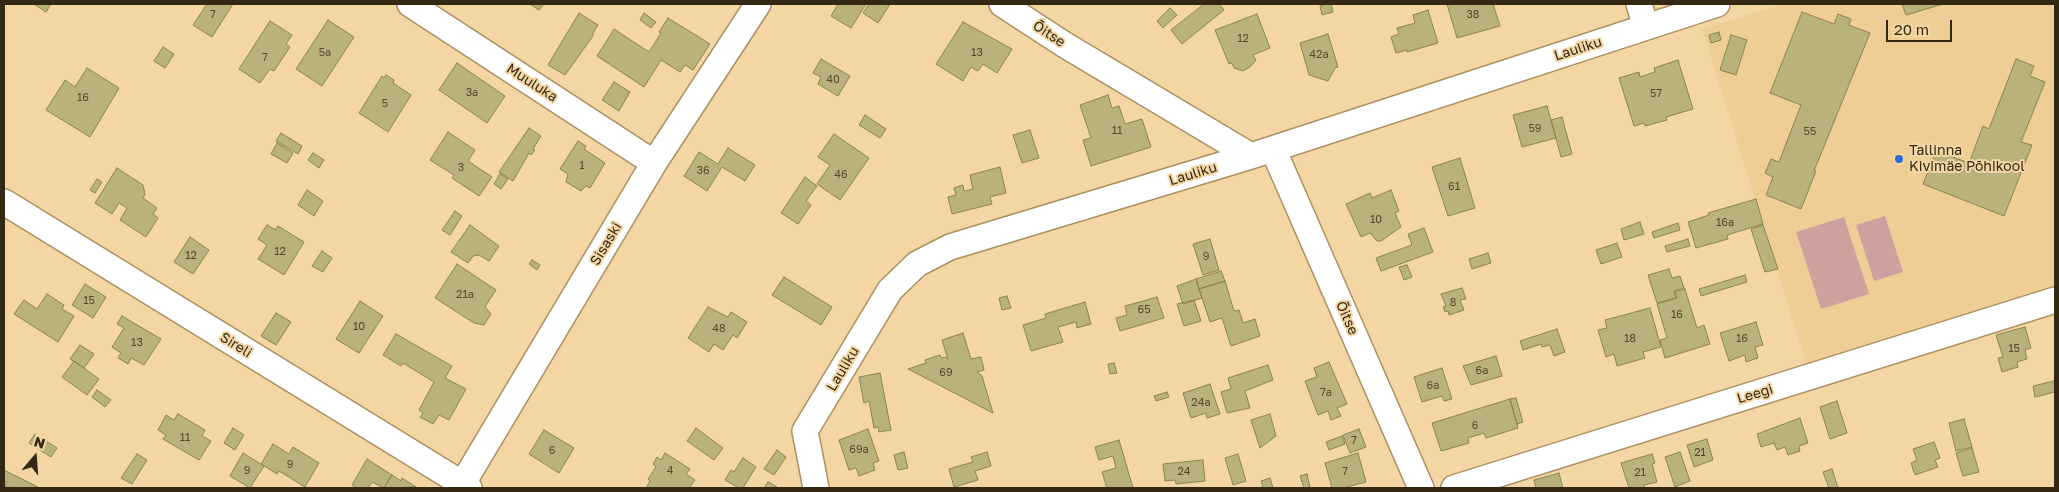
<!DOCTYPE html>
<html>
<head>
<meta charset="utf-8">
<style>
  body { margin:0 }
  #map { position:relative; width:2059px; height:492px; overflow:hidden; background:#f3d6a4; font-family:"Golos Text",sans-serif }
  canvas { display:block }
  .frame { position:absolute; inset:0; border:5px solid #332814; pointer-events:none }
  .north { position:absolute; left:10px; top:432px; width:50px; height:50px; -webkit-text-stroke:4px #f3d6a4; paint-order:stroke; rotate:18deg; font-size:14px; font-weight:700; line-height:20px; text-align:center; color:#332814 }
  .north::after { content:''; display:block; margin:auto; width:18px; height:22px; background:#332814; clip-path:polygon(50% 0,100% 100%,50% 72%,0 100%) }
  .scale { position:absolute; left:1886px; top:20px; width:66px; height:22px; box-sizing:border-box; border:2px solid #332814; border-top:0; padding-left:6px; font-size:15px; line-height:18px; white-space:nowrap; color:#332814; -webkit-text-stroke:4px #f3d6a4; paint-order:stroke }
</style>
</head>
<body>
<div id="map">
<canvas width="2059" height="492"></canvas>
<div class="frame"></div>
<div class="north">N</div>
<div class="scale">20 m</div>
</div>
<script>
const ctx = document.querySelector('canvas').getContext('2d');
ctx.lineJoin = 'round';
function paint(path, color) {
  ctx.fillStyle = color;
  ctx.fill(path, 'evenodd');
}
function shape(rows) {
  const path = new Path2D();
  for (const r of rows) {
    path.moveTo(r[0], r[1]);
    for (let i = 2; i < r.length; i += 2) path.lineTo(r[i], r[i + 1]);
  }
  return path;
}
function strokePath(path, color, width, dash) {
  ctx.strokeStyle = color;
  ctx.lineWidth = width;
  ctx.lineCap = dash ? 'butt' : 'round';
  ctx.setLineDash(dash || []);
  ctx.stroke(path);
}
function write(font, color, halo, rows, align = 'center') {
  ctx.font = font + ' "Golos Text",sans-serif';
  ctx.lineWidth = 4;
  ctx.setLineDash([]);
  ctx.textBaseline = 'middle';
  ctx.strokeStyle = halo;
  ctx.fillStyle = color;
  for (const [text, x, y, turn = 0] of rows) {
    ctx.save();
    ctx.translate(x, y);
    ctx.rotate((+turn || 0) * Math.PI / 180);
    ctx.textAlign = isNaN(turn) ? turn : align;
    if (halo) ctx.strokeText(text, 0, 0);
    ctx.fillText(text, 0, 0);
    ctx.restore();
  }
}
paint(shape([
  [1784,4,2055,4,2055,288,1807,366,1702,29]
]), '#efce95');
paint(shape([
  [1885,216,1903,272,1874,281,1856,225],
  [1844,217,1869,294,1821,309,1796,232]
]), '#cfa09e');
const building = shape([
  [34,4,51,4,46,12,34,4],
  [207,4,233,4,212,37,193,25,207,4],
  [530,4,544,4,539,10,530,4],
  [838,4,866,4,851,28,831,16,838,4],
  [869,4,890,4,878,23,863,13,869,4],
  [1204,4,1219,4,1224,10,1182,44,1171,30,1204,4],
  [1327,4,1331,4,1333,12,1322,15,1320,6,1327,4],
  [1447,4,1493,4,1500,26,1457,38,1447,4],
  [1902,4,1943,4,1906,15,1902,4],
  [1170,8,1177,15,1163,28,1157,21,1170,8],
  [1428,10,1438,43,1407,52,1407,50,1396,53,1391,37,1399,34,1397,28,1415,23,1413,15,1428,10],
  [1802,12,1834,24,1838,14,1851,19,1849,25,1870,33,1814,171,1816,171,1801,209,1766,195,1773,177,1765,173,1771,159,1779,162,1801,105,1770,93,1802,12],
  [579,13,598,25,593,33,593,36,565,75,548,65,579,13],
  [644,13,656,22,651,28,640,20,644,13],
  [1257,14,1270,48,1253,55,1256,60,1250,67,1243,71,1234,68,1232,63,1229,64,1215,30,1257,14],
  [668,18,710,44,693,70,685,65,680,72,661,60,644,87,597,56,614,29,649,52,661,33,659,32,668,18],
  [328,20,354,37,322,86,296,69,328,20],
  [270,21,292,35,286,44,290,47,274,71,270,69,260,83,239,69,270,21],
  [963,22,1012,49,997,73,983,64,978,71,971,67,963,81,936,64,963,22],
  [1719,32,1721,40,1711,43,1709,35,1719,32],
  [1328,34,1338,67,1335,68,1328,81,1309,75,1300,43,1328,34],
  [1731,35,1747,40,1736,75,1720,70,1731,35],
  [163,47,174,54,165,68,154,61,163,47],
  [821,59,850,76,838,96,818,84,821,77,813,73,821,59],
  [2016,59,2034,66,2030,76,2045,82,2021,142,2032,145,2004,216,1923,184,1936,151,1969,163,1983,126,1989,129,2016,59],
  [1678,60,1693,109,1666,117,1667,120,1645,126,1644,123,1634,126,1619,78,1639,72,1640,77,1655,72,1654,68,1678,60],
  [457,63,505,96,487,123,439,90,457,63],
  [87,68,119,88,90,137,46,110,65,80,75,87,87,68],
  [386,75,394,80,393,83,411,95,388,132,359,113,382,76,384,78,386,75],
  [614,82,630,92,619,111,602,100,614,82],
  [1108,95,1112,108,1119,106,1125,124,1142,119,1151,147,1091,166,1083,140,1091,138,1080,105,1108,95],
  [1547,106,1556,138,1522,147,1513,115,1547,106],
  [865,115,886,129,880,138,859,125,865,115],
  [1562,117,1572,154,1561,157,1551,120,1562,117],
  [529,128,541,136,533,149,535,150,531,155,529,153,513,181,499,172,529,128],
  [1030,130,1039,158,1022,163,1013,135,1030,130],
  [448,132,475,150,468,161,492,177,479,196,452,178,454,175,430,160,448,132],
  [281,133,302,146,298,154,276,141,281,133],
  [834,134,869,158,840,200,817,184,830,165,818,157,834,134],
  [578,141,586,146,584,149,605,163,590,188,586,186,581,191,566,182,568,174,560,169,578,141],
  [277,143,293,153,287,163,271,154,277,143],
  [728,148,755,165,745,181,722,167,707,191,684,176,699,152,718,164,728,148],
  [313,153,324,160,319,168,308,160,313,153],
  [1460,158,1475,208,1448,216,1432,167,1460,158],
  [1000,167,1006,193,990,197,992,204,952,214,948,197,956,195,954,188,963,185,964,191,973,189,970,175,1000,167],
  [117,168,143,185,145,194,143,198,157,208,153,214,158,218,146,237,120,220,127,208,119,203,112,214,95,203,117,168],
  [500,174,508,179,501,189,494,184,500,174],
  [805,177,817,186,806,201,811,205,798,224,781,213,805,177],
  [97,179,102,182,95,193,90,190,97,179],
  [307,190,323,201,314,216,298,205,307,190],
  [1391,190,1399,211,1395,213,1401,227,1381,241,1377,241,1370,233,1361,237,1346,204,1370,193,1372,198,1391,190],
  [1756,199,1763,224,1727,235,1728,239,1696,248,1688,222,1709,215,1708,213,1756,199],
  [455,211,462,216,450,235,442,230,455,211],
  [1640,222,1644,234,1624,240,1621,229,1640,222],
  [1678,223,1680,230,1654,238,1652,232,1678,223],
  [267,225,276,230,278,226,304,242,284,275,258,259,267,245,258,239,267,225],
  [470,225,499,246,489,261,479,255,473,256,468,263,451,252,470,225],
  [1763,225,1778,269,1765,272,1751,229,1763,225],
  [1424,228,1433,252,1381,271,1376,258,1412,245,1408,234,1424,228],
  [190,237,209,250,193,274,174,262,190,237],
  [1210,239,1219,270,1203,275,1193,244,1210,239],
  [1688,239,1690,246,1667,252,1665,246,1688,239],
  [1617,243,1622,257,1601,264,1596,250,1617,243],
  [322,251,332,258,323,272,312,266,322,251],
  [1488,253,1491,263,1472,269,1469,259,1488,253],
  [532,260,540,265,537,270,529,264,532,260],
  [457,264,496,290,485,307,491,314,484,325,474,323,435,298,457,264],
  [1407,265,1412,277,1404,280,1399,267,1407,265],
  [1669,269,1672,278,1680,276,1684,288,1674,291,1676,298,1657,303,1648,275,1669,269],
  [1221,271,1225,281,1199,289,1196,279,1221,271],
  [1745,275,1747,282,1701,296,1699,289,1745,275],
  [784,277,832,307,821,325,772,295,784,277],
  [1196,279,1202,298,1183,304,1177,286,1196,279],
  [1225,281,1234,311,1239,310,1243,323,1255,319,1260,336,1231,346,1222,318,1210,322,1199,289,1225,281],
  [85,284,106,297,93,318,72,305,85,284],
  [1462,288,1466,299,1460,300,1464,310,1449,315,1448,311,1445,312,1443,307,1446,306,1441,294,1462,288],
  [1685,289,1697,328,1704,325,1710,344,1665,358,1660,340,1667,338,1657,304,1677,298,1675,292,1685,289],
  [47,294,64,305,62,309,74,316,58,342,14,314,24,300,37,309,47,294],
  [1007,296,1011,308,1002,310,999,298,1007,296],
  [1157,297,1164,318,1120,331,1116,318,1127,315,1125,306,1157,297],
  [1194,300,1201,321,1184,326,1177,304,1194,300],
  [360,301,383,316,359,353,336,339,360,301],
  [1085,302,1091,324,1077,328,1076,322,1058,327,1063,342,1031,351,1023,325,1046,318,1045,314,1085,302],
  [708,307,728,317,731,312,747,322,737,338,733,335,723,350,714,344,709,352,688,338,708,307],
  [1650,308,1661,347,1643,352,1645,358,1617,366,1614,354,1606,357,1598,330,1607,328,1605,320,1650,308],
  [276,313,291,322,276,345,261,336,276,313],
  [122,316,161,339,144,365,131,358,128,364,118,358,121,353,112,347,124,328,117,324,122,316],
  [1756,322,1763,345,1755,347,1758,358,1746,362,1745,355,1729,361,1720,333,1756,322],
  [2025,327,2031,348,2025,350,2027,359,2017,362,2018,367,2002,372,1998,358,2003,357,1996,335,2025,327],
  [1557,329,1565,352,1554,356,1550,345,1542,347,1541,344,1523,350,1520,341,1557,329],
  [963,333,971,359,981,357,984,370,977,372,982,376,993,413,908,369,926,363,925,360,940,355,941,358,945,357,948,359,942,340,963,333],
  [396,334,452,366,445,378,466,389,449,420,439,415,433,424,420,417,423,413,419,410,434,382,403,363,401,366,383,355,396,334],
  [80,345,94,354,84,368,70,359,80,345],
  [1496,356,1502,376,1471,385,1463,366,1496,356],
  [74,361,99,379,87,395,62,377,74,361],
  [1329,362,1347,404,1337,408,1341,416,1331,420,1328,411,1318,415,1305,381,1317,377,1314,368,1329,362],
  [1114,363,1117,373,1110,374,1108,364,1114,363],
  [1268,365,1273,380,1245,391,1250,408,1227,413,1221,392,1231,389,1228,378,1268,365],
  [1442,368,1452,399,1444,401,1442,396,1422,402,1414,377,1442,368],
  [880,373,891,430,879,432,878,427,874,428,869,401,864,403,859,377,880,373],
  [2054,381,2055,392,2035,397,2033,386,2054,381],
  [1210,384,1220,414,1207,418,1206,413,1191,418,1183,393,1210,384],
  [97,390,111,400,105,407,92,397,97,390],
  [1167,392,1169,397,1156,401,1154,396,1167,392],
  [1516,398,1523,422,1517,424,1510,399,1516,398],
  [1510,399,1518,428,1486,438,1484,433,1468,438,1469,443,1441,451,1432,423,1510,399],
  [1837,401,1847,433,1830,439,1820,407,1837,401],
  [178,414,205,430,202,436,211,441,199,460,163,439,166,435,158,430,166,415,174,420,178,414],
  [1270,414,1276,436,1260,448,1251,420,1270,414],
  [1800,418,1808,443,1799,446,1800,451,1788,455,1785,447,1777,450,1774,443,1761,447,1757,434,1800,418],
  [1964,419,1972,447,1956,451,1949,423,1964,419],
  [233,428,244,435,235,450,224,443,233,428],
  [696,428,723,448,714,460,687,441,696,428],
  [868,429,879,461,873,463,875,470,859,476,856,468,849,470,839,440,868,429],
  [1359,429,1366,447,1350,453,1343,435,1359,429],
  [544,430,574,448,559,473,529,454,544,430],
  [35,434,57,448,51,457,29,443,35,434],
  [1342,436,1345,444,1329,450,1326,442,1342,436],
  [1707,439,1713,460,1694,467,1687,445,1707,439],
  [1119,440,1133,488,1107,488,1102,472,1116,468,1113,456,1099,460,1095,447,1119,440],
  [1934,442,1940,458,1935,460,1938,467,1915,475,1911,463,1917,460,1913,449,1934,442],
  [273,444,289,454,293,447,319,463,305,487,279,471,277,474,261,464,273,444],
  [1972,448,1979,472,1963,476,1956,453,1972,448],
  [777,450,786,457,774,475,764,469,777,450],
  [904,452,908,468,898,470,894,455,904,452],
  [987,452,991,466,975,471,978,480,954,487,949,469,973,462,971,457,987,452],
  [1680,452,1690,481,1675,487,1665,457,1680,452],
  [243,453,264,466,250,488,230,476,243,453],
  [665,453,690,469,686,474,695,480,689,488,646,488,650,481,648,479,656,467,653,464,657,457,661,460,665,453],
  [1358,453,1366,482,1343,488,1332,488,1325,463,1358,453],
  [137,454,147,460,132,484,121,478,137,454],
  [1238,454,1246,481,1233,485,1225,458,1238,454],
  [1652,454,1655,463,1652,464,1657,482,1644,485,1645,488,1629,488,1621,463,1652,454],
  [743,458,756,467,743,488,739,488,725,480,731,470,734,472,743,458],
  [367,459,392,475,384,488,372,482,368,488,357,488,352,485,367,459],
  [1203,460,1205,481,1176,484,1175,480,1165,481,1163,464,1203,460],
  [1832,469,1838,488,1829,488,1823,472,1832,469],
  [4,470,38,487,38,488,4,487,7,482,4,481,4,470],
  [1559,473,1563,488,1536,488,1534,480,1559,473],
  [1307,474,1310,487,1304,488,1300,476,1307,474],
  [392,475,401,481,402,478,416,487,384,488,392,475],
  [1270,478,1273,488,1263,488,1261,481,1270,478],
  [768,482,777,487,776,488,764,488,768,482]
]);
paint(building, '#bab27c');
strokePath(building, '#8b834f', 1);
const minor = shape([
  [410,4,654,163],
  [1002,4,1065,45,1251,156],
  [1639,4,1646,27],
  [1273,149,1421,488],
  [4,202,469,488],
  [460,488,654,163,758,4],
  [816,488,805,431,890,290,917,264,950,247,1251,156,1717,4],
  [1454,488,2055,300]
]);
strokePath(minor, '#ab9061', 28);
strokePath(minor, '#fff', 25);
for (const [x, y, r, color] of [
  [1899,159,5,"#2b68d5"]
]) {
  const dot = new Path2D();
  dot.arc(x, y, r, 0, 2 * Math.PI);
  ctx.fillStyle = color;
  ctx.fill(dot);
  strokePath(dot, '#f3d6a4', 2);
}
write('11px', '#554a2e', null, [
  ["7",213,15],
  ["38",1473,15],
  ["12",1243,39],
  ["5a",325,53],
  ["13",977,53],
  ["42a",1319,55],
  ["7",265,58],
  ["40",833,80],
  ["3a",472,93],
  ["57",1656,94],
  ["16",83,98],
  ["5",385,104],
  ["59",1535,129],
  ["11",1117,131],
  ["55",1810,132],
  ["1",582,166],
  ["3",461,168],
  ["36",703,171],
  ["46",841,175],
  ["61",1454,187],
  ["10",1376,220],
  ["16a",1725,223],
  ["12",280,252],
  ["12",191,256],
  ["9",1206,257],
  ["21a",465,295],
  ["15",89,301],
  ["8",1453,303],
  ["65",1144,310],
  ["16",1677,315],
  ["10",359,327],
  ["48",719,329],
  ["18",1630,339],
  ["16",1742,339],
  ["13",137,343],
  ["15",2014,349],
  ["6a",1482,371],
  ["69",946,373],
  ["6a",1433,386],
  ["7a",1326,393],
  ["24a",1201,403],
  ["6",1475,426],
  ["11",185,438],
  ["7",1354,441],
  ["69a",859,450],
  ["6",552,451],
  ["21",1700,453],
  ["9",290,465],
  ["9",247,471],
  ["4",670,471],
  ["24",1184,472],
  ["7",1345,472],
  ["21",1640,473]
]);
write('14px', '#332814', '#f3d6a4', [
  ["Õitse",1049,34,33],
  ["Lauliku",1578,49,-18],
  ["Muuluka",532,83,33],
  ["Lauliku",1193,174,-17],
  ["Sisaski",606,244,-59],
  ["Õitse",1347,318,66],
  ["Sireli",236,345,32],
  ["Lauliku",843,369,-59],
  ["Leegi",1755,394,-17]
]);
write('14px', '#332814', '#f3d6a4', [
  ["Tallinna",1909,151],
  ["Kivimäe Põhikool",1909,167]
], 'left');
</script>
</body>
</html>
